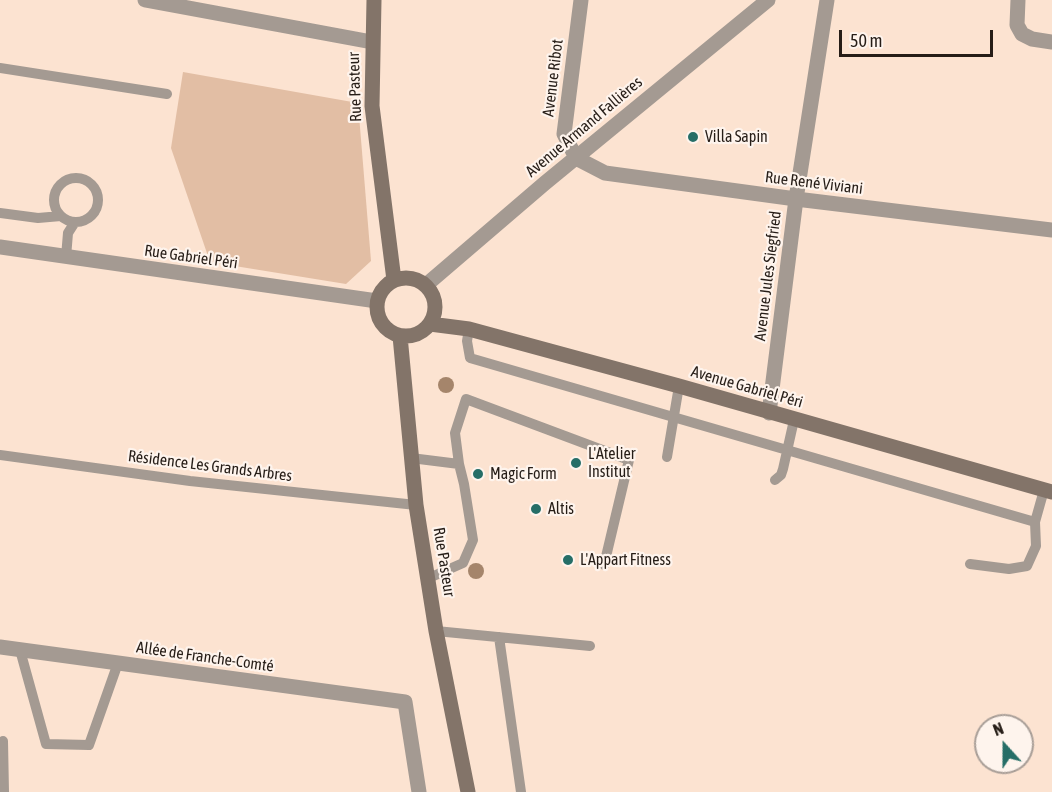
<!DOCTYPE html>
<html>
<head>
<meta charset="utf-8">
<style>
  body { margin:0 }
  #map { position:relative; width:1052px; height:792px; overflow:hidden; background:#fce3d1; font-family:"Asap Condensed",sans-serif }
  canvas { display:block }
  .north { position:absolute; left:974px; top:714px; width:60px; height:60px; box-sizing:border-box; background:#fef4ed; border:2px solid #a89e97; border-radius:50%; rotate:339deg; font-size:16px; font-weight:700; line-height:24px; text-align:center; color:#261d17 }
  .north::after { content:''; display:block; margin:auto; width:21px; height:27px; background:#266e67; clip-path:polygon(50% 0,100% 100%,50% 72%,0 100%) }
  .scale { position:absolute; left:839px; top:30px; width:154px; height:27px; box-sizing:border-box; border:3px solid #261d17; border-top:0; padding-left:8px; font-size:18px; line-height:21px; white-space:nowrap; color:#261d17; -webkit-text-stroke:4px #fef4ed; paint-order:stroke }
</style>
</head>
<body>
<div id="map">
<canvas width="1052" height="792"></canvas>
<div class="north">N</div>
<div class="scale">50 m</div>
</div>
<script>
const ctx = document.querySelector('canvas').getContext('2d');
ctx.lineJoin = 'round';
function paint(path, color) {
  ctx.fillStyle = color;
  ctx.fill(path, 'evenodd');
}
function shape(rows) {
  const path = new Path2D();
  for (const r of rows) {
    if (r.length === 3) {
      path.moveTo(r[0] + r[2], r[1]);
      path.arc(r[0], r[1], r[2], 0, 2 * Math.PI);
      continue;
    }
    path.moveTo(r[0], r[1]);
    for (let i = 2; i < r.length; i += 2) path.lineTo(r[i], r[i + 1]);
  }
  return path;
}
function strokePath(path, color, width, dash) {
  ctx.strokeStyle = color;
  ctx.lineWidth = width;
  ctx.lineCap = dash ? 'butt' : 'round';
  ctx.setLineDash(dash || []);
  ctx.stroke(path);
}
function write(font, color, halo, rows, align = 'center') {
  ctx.font = font + ' "Asap Condensed",sans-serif';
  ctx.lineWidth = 4.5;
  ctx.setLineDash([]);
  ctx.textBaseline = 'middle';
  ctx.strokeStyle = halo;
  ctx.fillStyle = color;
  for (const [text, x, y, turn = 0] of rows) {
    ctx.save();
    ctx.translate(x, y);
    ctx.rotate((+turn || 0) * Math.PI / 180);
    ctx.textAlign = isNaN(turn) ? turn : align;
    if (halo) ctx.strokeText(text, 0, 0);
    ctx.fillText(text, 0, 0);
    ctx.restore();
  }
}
paint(shape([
  [183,72,358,103,371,261,346,284,210,262,171,148]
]), '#e2bea4');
strokePath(shape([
  [0,68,167,94],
  [76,200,22],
  [0,213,38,218,61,216],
  [66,257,68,233,75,222],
  [469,329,467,341,470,358,1035,522],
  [0,455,190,481,416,505],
  [667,457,679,386],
  [411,458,459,464,464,484,473,540,463,563,429,578],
  [459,464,455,433,466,399,629,460,604,565],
  [775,480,781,475,783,469,794,420],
  [970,564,1009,569,1027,566,1036,546,1035,522,1044,490],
  [436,631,590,646],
  [499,637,521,792],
  [20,650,46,744,89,745,118,663],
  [3,741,4,792]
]), '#a49a92', 10);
strokePath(shape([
  [145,0,372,42],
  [581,0,564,134,576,158,605,173,796,199,1052,230],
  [1018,0,1017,25,1022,34,1032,39,1052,42],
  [0,247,377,301],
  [426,285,545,183,768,0],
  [769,413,796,199,827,0],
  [0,647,405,702,419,792]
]), '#a49a92', 15);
strokePath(shape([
  [374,0,372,106,394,280],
  [406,307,29],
  [430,324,469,329,679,386,1052,492],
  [400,336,416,505,436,631,468,792]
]), '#837469', 15);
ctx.fillStyle = '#a5856b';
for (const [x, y] of [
  [446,385],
  [476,571]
]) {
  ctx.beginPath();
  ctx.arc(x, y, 8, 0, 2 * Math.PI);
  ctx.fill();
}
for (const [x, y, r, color] of [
  [693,137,6,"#266e67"],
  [576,463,6,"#266e67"],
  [478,474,6,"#266e67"],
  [536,509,6,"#266e67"],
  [568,560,6,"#266e67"]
]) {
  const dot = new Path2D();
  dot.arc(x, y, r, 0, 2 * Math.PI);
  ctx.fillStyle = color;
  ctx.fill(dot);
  strokePath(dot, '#fef4ed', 2);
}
write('16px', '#261d17', '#fef4ed', [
  ["Avenue Ribot",553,78,-83],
  ["Rue Pasteur",355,87,-92],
  ["Avenue Armand Fallières",584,127,-40],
  ["Rue René Viviani",814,183,7],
  ["Rue Gabriel Péri",191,257,8],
  ["Avenue Jules Siegfried",768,276,-83],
  ["Avenue Gabriel Péri",747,387,16],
  ["Résidence Les Grands Arbres",210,466,7],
  ["Rue Pasteur",444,562,81],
  ["Allée de Franche-Comté",205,657,8]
]);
write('16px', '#261d17', '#fef4ed', [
  ["Villa Sapin",705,137],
  ["L'Atelier",588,454],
  ["Institut",588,472],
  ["Magic Form",490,474],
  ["Altis",548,509],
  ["L'Appart Fitness",580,560]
], 'left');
</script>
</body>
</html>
